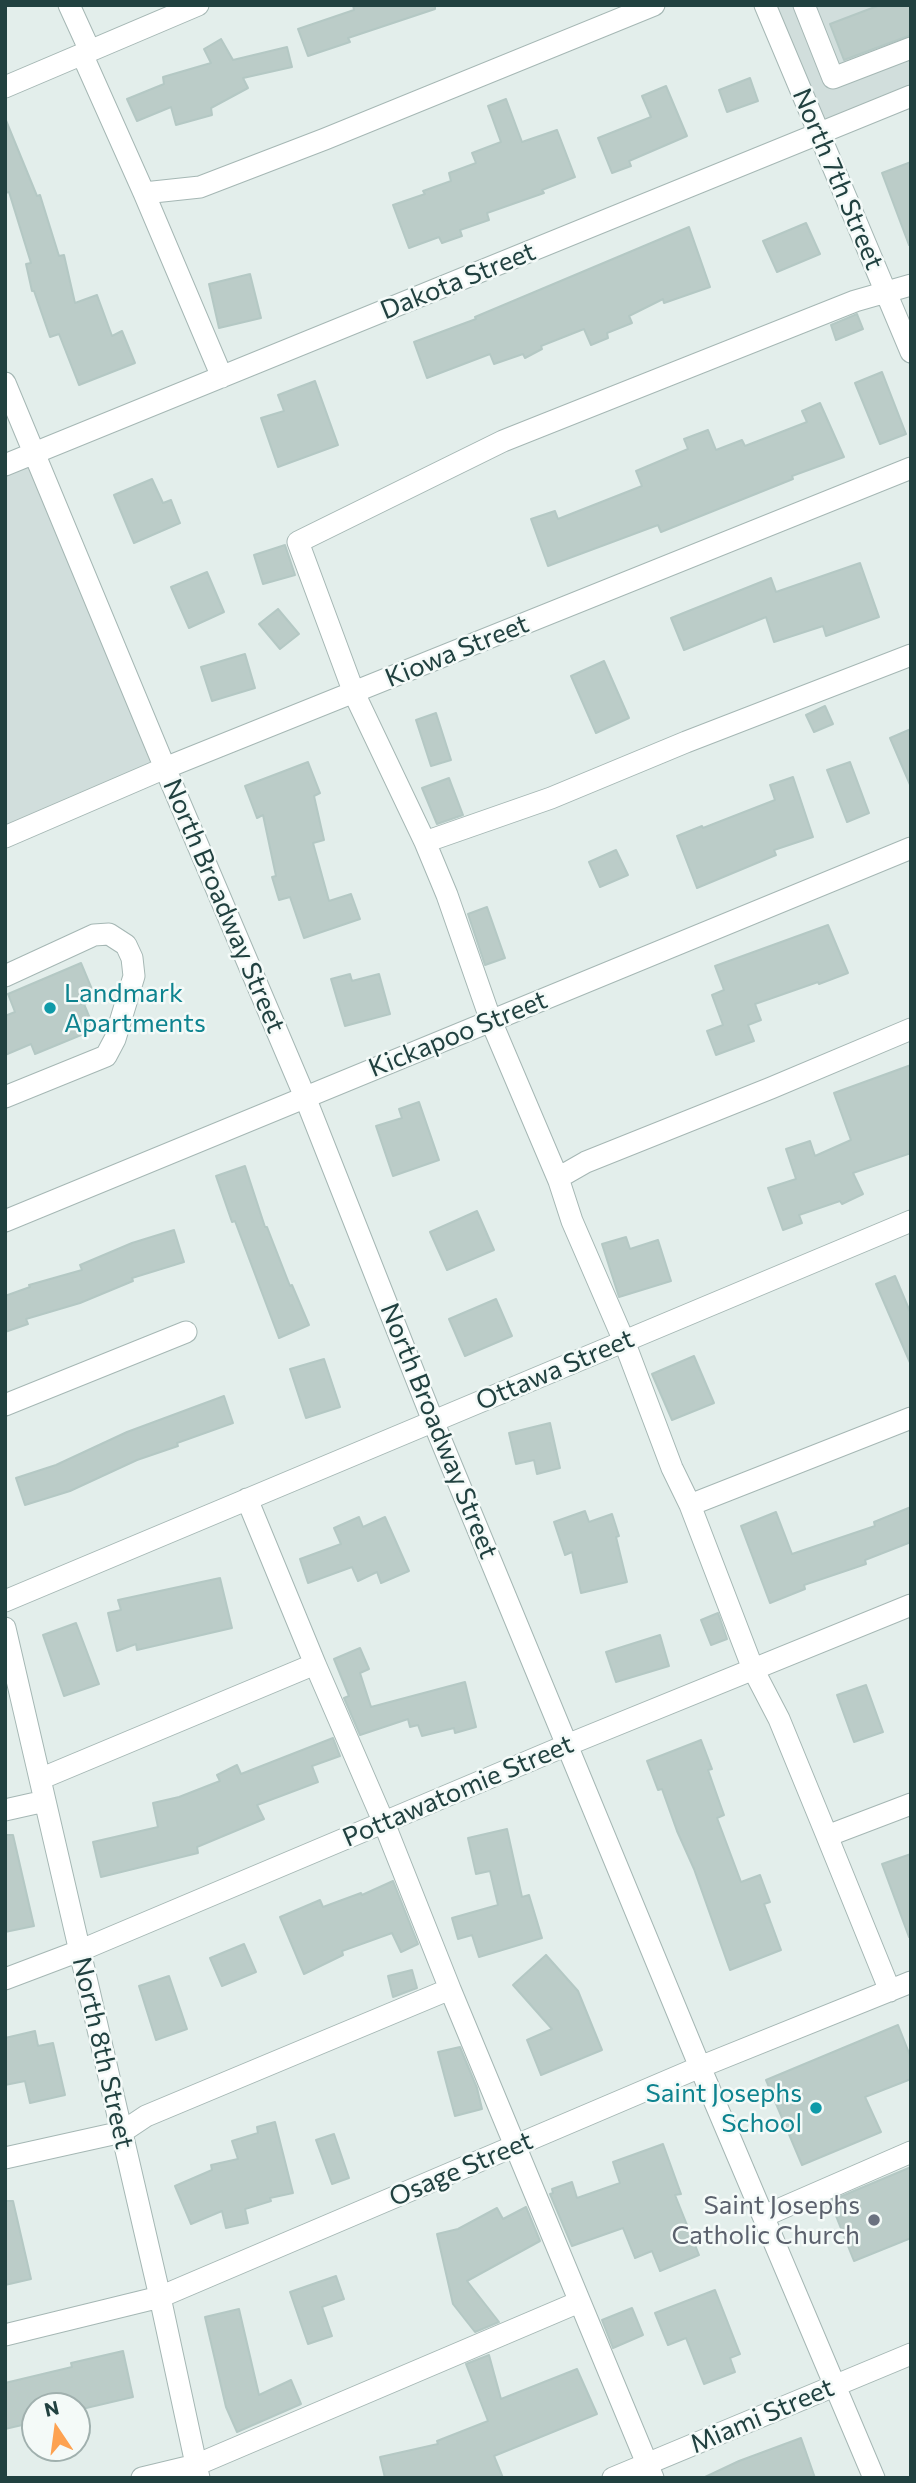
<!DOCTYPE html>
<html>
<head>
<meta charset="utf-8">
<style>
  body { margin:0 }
  #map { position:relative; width:916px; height:2483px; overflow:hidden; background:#e3eeeb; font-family:Commissioner,sans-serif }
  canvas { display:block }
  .frame { position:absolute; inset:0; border:7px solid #214140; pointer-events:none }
  .north { position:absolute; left:21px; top:2392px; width:70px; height:70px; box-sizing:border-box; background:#f4faf8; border:2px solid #a0b0ae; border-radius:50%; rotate:347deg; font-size:19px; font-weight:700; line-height:28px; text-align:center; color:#214140 }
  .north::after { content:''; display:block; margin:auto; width:24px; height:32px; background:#fda251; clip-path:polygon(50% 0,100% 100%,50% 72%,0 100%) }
</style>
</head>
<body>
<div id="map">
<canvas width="916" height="2483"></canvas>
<div class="frame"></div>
<div class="north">N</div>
</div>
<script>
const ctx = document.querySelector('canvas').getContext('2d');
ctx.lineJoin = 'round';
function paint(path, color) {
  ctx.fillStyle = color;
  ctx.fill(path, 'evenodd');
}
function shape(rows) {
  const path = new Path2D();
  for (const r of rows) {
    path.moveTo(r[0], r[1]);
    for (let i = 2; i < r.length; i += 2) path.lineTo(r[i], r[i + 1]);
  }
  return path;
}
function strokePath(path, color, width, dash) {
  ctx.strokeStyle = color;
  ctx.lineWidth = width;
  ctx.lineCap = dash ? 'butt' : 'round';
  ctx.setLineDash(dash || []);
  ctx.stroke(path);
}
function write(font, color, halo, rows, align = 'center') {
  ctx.font = font + ' Commissioner,sans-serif';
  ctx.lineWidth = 5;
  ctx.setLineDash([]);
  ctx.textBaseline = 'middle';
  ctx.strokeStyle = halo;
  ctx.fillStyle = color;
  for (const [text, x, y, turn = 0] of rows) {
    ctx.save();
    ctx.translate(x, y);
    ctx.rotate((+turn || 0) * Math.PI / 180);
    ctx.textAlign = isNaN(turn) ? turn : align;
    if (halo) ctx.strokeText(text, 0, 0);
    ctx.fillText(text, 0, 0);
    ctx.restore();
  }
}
paint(shape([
  [765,5,911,5,911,95,819,133],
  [34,454,165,768,5,837,5,465]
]), '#d1dedc');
const building = shape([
  [353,5,435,5,435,9,348,38,350,42,308,56,298,29,354,10,353,5],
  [880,5,911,5,911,35,844,60,830,24,880,5],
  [221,39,233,60,287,47,292,67,243,78,248,88,211,108,212,115,176,125,171,107,137,121,127,99,164,84,163,77,211,63,204,49,221,39],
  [750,78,758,101,727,112,719,90,750,78],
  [666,86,687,136,629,161,631,166,612,173,598,138,651,117,642,96,666,86],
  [506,99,522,142,557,130,575,177,542,190,544,193,487,213,489,220,460,230,462,236,442,243,439,237,409,248,393,205,425,194,423,191,451,181,449,173,476,163,472,153,501,142,488,106,506,99],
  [5,118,37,196,40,195,59,256,64,255,75,303,97,295,112,336,122,331,135,363,79,385,59,334,50,337,34,291,32,291,26,264,31,263,9,192,5,193,5,118],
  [911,162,911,244,909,245,882,173,911,162],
  [806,223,820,254,777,272,763,241,806,223],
  [689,227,710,287,664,303,663,299,629,316,632,323,607,333,608,338,591,345,584,329,541,346,542,349,525,358,523,354,494,364,490,354,427,378,414,342,476,319,475,317,689,227],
  [250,274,261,318,219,328,209,284,250,274],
  [857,314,863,329,836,340,831,325,857,314],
  [882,372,906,434,880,444,855,383,882,372],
  [315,381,338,445,278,467,261,418,284,411,278,395,315,381],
  [820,403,844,457,792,476,793,479,661,532,658,525,548,566,531,519,555,511,558,519,642,486,636,471,688,449,684,439,708,430,716,450,742,440,745,446,807,422,802,411,820,403],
  [152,479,163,503,171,500,180,523,134,543,114,495,152,479],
  [285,545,295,575,263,584,254,555,285,545],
  [860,563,879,617,826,636,823,626,774,642,766,617,684,650,671,618,771,578,776,592,860,563],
  [207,572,224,612,189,628,171,587,207,572],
  [278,609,299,634,280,649,259,624,278,609],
  [245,654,255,688,212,701,201,667,245,654],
  [604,661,629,718,596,733,571,676,604,661],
  [825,706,833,724,814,732,806,715,825,706],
  [436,713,451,760,431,766,416,720,436,713],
  [911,729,911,787,890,738,911,729],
  [308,762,320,793,314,796,324,840,313,843,329,901,351,894,360,919,304,938,290,897,279,900,272,877,276,876,263,815,257,818,245,786,308,762],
  [850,762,869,813,847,822,827,770,850,762],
  [793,777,813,837,774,850,776,855,697,888,677,836,702,826,703,828,775,800,770,785,793,777],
  [449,778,463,815,437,824,422,788,449,778],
  [616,850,628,875,600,887,589,862,616,850],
  [487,907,505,958,485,965,468,914,487,907],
  [828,925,848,973,819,984,818,982,755,1004,761,1020,748,1025,754,1041,716,1055,707,1031,723,1025,712,995,724,990,715,966,828,925],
  [81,963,96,999,84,1004,91,1021,86,1033,35,1054,31,1044,5,1055,5,1016,15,1012,8,994,81,963],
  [350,974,352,981,379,974,390,1014,345,1026,331,979,350,974],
  [911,1065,911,1153,853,1173,863,1194,842,1204,840,1201,799,1215,802,1223,783,1230,768,1188,796,1179,786,1149,810,1141,815,1156,851,1140,834,1093,911,1065],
  [419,1102,439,1160,393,1176,376,1126,402,1118,399,1109,419,1102],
  [245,1166,265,1227,267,1227,290,1286,292,1285,309,1325,279,1338,235,1221,232,1222,216,1176,245,1166],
  [477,1211,494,1250,447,1270,430,1232,477,1211],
  [174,1230,184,1262,132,1278,133,1281,80,1303,26,1319,28,1324,5,1332,5,1296,30,1287,29,1285,82,1270,80,1265,132,1243,174,1230],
  [626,1237,630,1249,658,1240,671,1281,619,1297,602,1244,626,1237],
  [895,1276,911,1314,911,1365,876,1284,895,1276],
  [496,1299,512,1336,465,1356,449,1319,496,1299],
  [694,1356,714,1403,672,1420,652,1374,694,1356],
  [324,1359,340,1407,306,1418,290,1369,324,1359],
  [224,1396,233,1423,177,1443,178,1446,137,1460,70,1491,25,1505,16,1478,56,1465,127,1432,224,1396],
  [550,1423,560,1468,537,1474,534,1460,516,1464,509,1433,550,1423],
  [911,1507,911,1542,865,1560,866,1564,804,1585,805,1589,770,1603,741,1526,776,1512,792,1554,875,1526,874,1522,911,1507],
  [585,1511,589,1522,612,1514,619,1536,616,1537,627,1582,581,1593,572,1552,565,1555,554,1522,585,1511],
  [359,1517,363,1527,385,1517,409,1571,381,1583,377,1572,358,1581,352,1567,308,1583,300,1559,341,1544,334,1528,359,1517],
  [220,1578,232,1628,137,1650,136,1644,117,1651,108,1613,121,1610,118,1600,220,1578],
  [718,1613,727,1639,711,1645,701,1620,718,1613],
  [76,1623,99,1684,64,1696,43,1635,76,1623],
  [660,1635,669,1666,616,1682,606,1652,660,1635],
  [360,1648,369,1669,360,1673,371,1707,465,1682,476,1727,455,1733,454,1728,422,1736,418,1725,410,1727,408,1719,360,1735,344,1698,349,1696,334,1659,360,1648],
  [866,1685,883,1732,854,1742,837,1695,866,1685],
  [333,1738,340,1756,312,1766,318,1782,257,1805,264,1819,197,1847,198,1853,101,1877,93,1842,158,1827,153,1803,179,1797,220,1781,217,1775,237,1765,241,1774,333,1738],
  [701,1740,712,1769,708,1770,724,1815,717,1818,741,1882,760,1875,770,1902,764,1904,781,1950,730,1970,694,1869,677,1831,662,1789,658,1790,647,1761,701,1740],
  [507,1829,522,1897,529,1895,542,1938,479,1957,472,1935,458,1939,452,1918,498,1905,490,1871,476,1874,468,1838,507,1829],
  [5,1835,13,1835,34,1926,5,1932,5,1835],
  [911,1854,911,1936,909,1937,882,1864,911,1854],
  [393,1881,418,1944,401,1952,392,1933,342,1951,343,1955,304,1974,280,1917,320,1900,323,1907,361,1893,362,1895,393,1881],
  [244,1944,256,1972,222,1986,210,1958,244,1944],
  [546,1955,578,1991,602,2050,541,2075,527,2040,552,2029,513,1985,546,1955],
  [412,1970,417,1988,393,1997,388,1976,412,1970],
  [169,1976,187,2029,156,2040,139,1986,169,1976],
  [898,2025,911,2058,911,2079,865,2097,881,2132,802,2165,766,2080,898,2025],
  [35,2031,38,2046,53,2043,65,2095,30,2103,25,2081,5,2085,5,2038,35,2031],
  [460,2047,477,2088,482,2109,455,2116,438,2052,460,2047],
  [275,2122,293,2193,270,2198,271,2201,245,2209,248,2223,226,2228,222,2211,191,2224,175,2186,212,2170,211,2165,238,2159,232,2141,258,2133,257,2127,275,2122],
  [334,2134,349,2178,332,2184,316,2140,334,2134],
  [663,2144,681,2194,675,2195,699,2255,660,2271,652,2251,635,2258,623,2228,572,2246,550,2194,553,2193,552,2189,572,2182,577,2198,620,2183,613,2162,663,2144],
  [911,2167,911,2238,854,2261,830,2201,911,2167],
  [5,2201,13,2201,31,2279,5,2285,5,2201],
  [526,2207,540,2241,467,2281,499,2322,475,2332,453,2304,437,2234,458,2229,497,2208,503,2219,526,2207],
  [336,2276,344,2299,322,2307,332,2336,308,2344,290,2292,336,2276],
  [715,2290,740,2354,730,2358,735,2372,704,2384,686,2338,668,2345,655,2313,715,2290],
  [632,2308,643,2335,613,2348,602,2320,632,2308],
  [239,2309,259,2395,291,2380,301,2404,237,2432,226,2407,205,2317,239,2309],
  [123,2351,133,2397,82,2409,81,2406,35,2406,35,2422,5,2429,5,2383,72,2367,71,2363,123,2351],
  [489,2355,501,2399,577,2369,597,2414,494,2456,503,2478,385,2478,380,2457,438,2444,437,2441,488,2421,466,2364,489,2355],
  [801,2438,815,2478,703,2478,739,2461,801,2438]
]);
paint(building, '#bbccc8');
strokePath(building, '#b4c8c4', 2);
const minor = shape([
  [69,5,90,51],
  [765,5,911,352],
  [804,5,833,78,911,48],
  [82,54,144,193,222,377],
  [5,87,198,5],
  [144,193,200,187,325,139,654,5],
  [5,383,165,768,305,1097,433,1421,700,2067,874,2478],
  [5,465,911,96],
  [5,837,165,768,911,468],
  [425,842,551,798,686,742,911,655],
  [5,976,94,935,109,934,126,945,132,958,134,976,115,1039,106,1056,5,1097],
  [558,1178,586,1162,771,1088,911,1029],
  [5,1221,911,848],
  [5,1405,186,1332],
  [247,1499,315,1664],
  [690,1505,672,1468,624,1341,572,1221,559,1181,491,1021,447,895,425,842,354,693,298,542,503,441,855,301,911,285],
  [5,1601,911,1221],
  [5,1628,160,2297,199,2478],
  [5,1810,45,1801],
  [827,1836,779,1719,753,1669,690,1505,911,1418],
  [5,1979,79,1951,567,1745,911,1605],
  [450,1989,653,2478],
  [890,1991,827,1836,911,1804],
  [5,2158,122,2132,146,2116,450,1989,384,1823,315,1664,40,1779],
  [764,2216,911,2152],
  [5,2335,160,2297,700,2067,911,1982],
  [142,2478,196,2465,579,2302],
  [613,2478,911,2354]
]);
strokePath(minor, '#a5b7b4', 23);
strokePath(minor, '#fff', 21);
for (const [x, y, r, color] of [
  [50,1008,7,"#0f9aa8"],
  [816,2108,7,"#0f9aa8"],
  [874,2220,7,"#6b7280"]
]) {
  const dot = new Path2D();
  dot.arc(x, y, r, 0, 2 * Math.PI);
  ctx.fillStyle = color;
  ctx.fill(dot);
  strokePath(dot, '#f4faf8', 2.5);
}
write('26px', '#214140', '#f4faf8', [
  ["North 7th Street",838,179,67],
  ["Dakota Street",458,281,-22],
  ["Kiowa Street",457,651,-22],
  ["North Broadway Street",224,906,67],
  ["Kickapoo Street",458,1034,-22],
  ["Ottawa Street",555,1370,-23],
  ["North Broadway Street",439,1431,68],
  ["Pottawatomie Street",458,1791,-23],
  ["North 8th Street",103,2053,77],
  ["Osage Street",461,2169,-23],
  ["Miami Street",762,2416,-23]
]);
write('26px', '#0d838f', '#f4faf8', [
  ["Landmark",64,993],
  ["Apartments",64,1023],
  ["Saint Josephs",802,2093,"right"],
  ["School",802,2123,"right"]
], 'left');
write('26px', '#5b616d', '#f4faf8', [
  ["Saint Josephs",860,2205],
  ["Catholic Church",860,2235]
], 'right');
</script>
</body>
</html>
